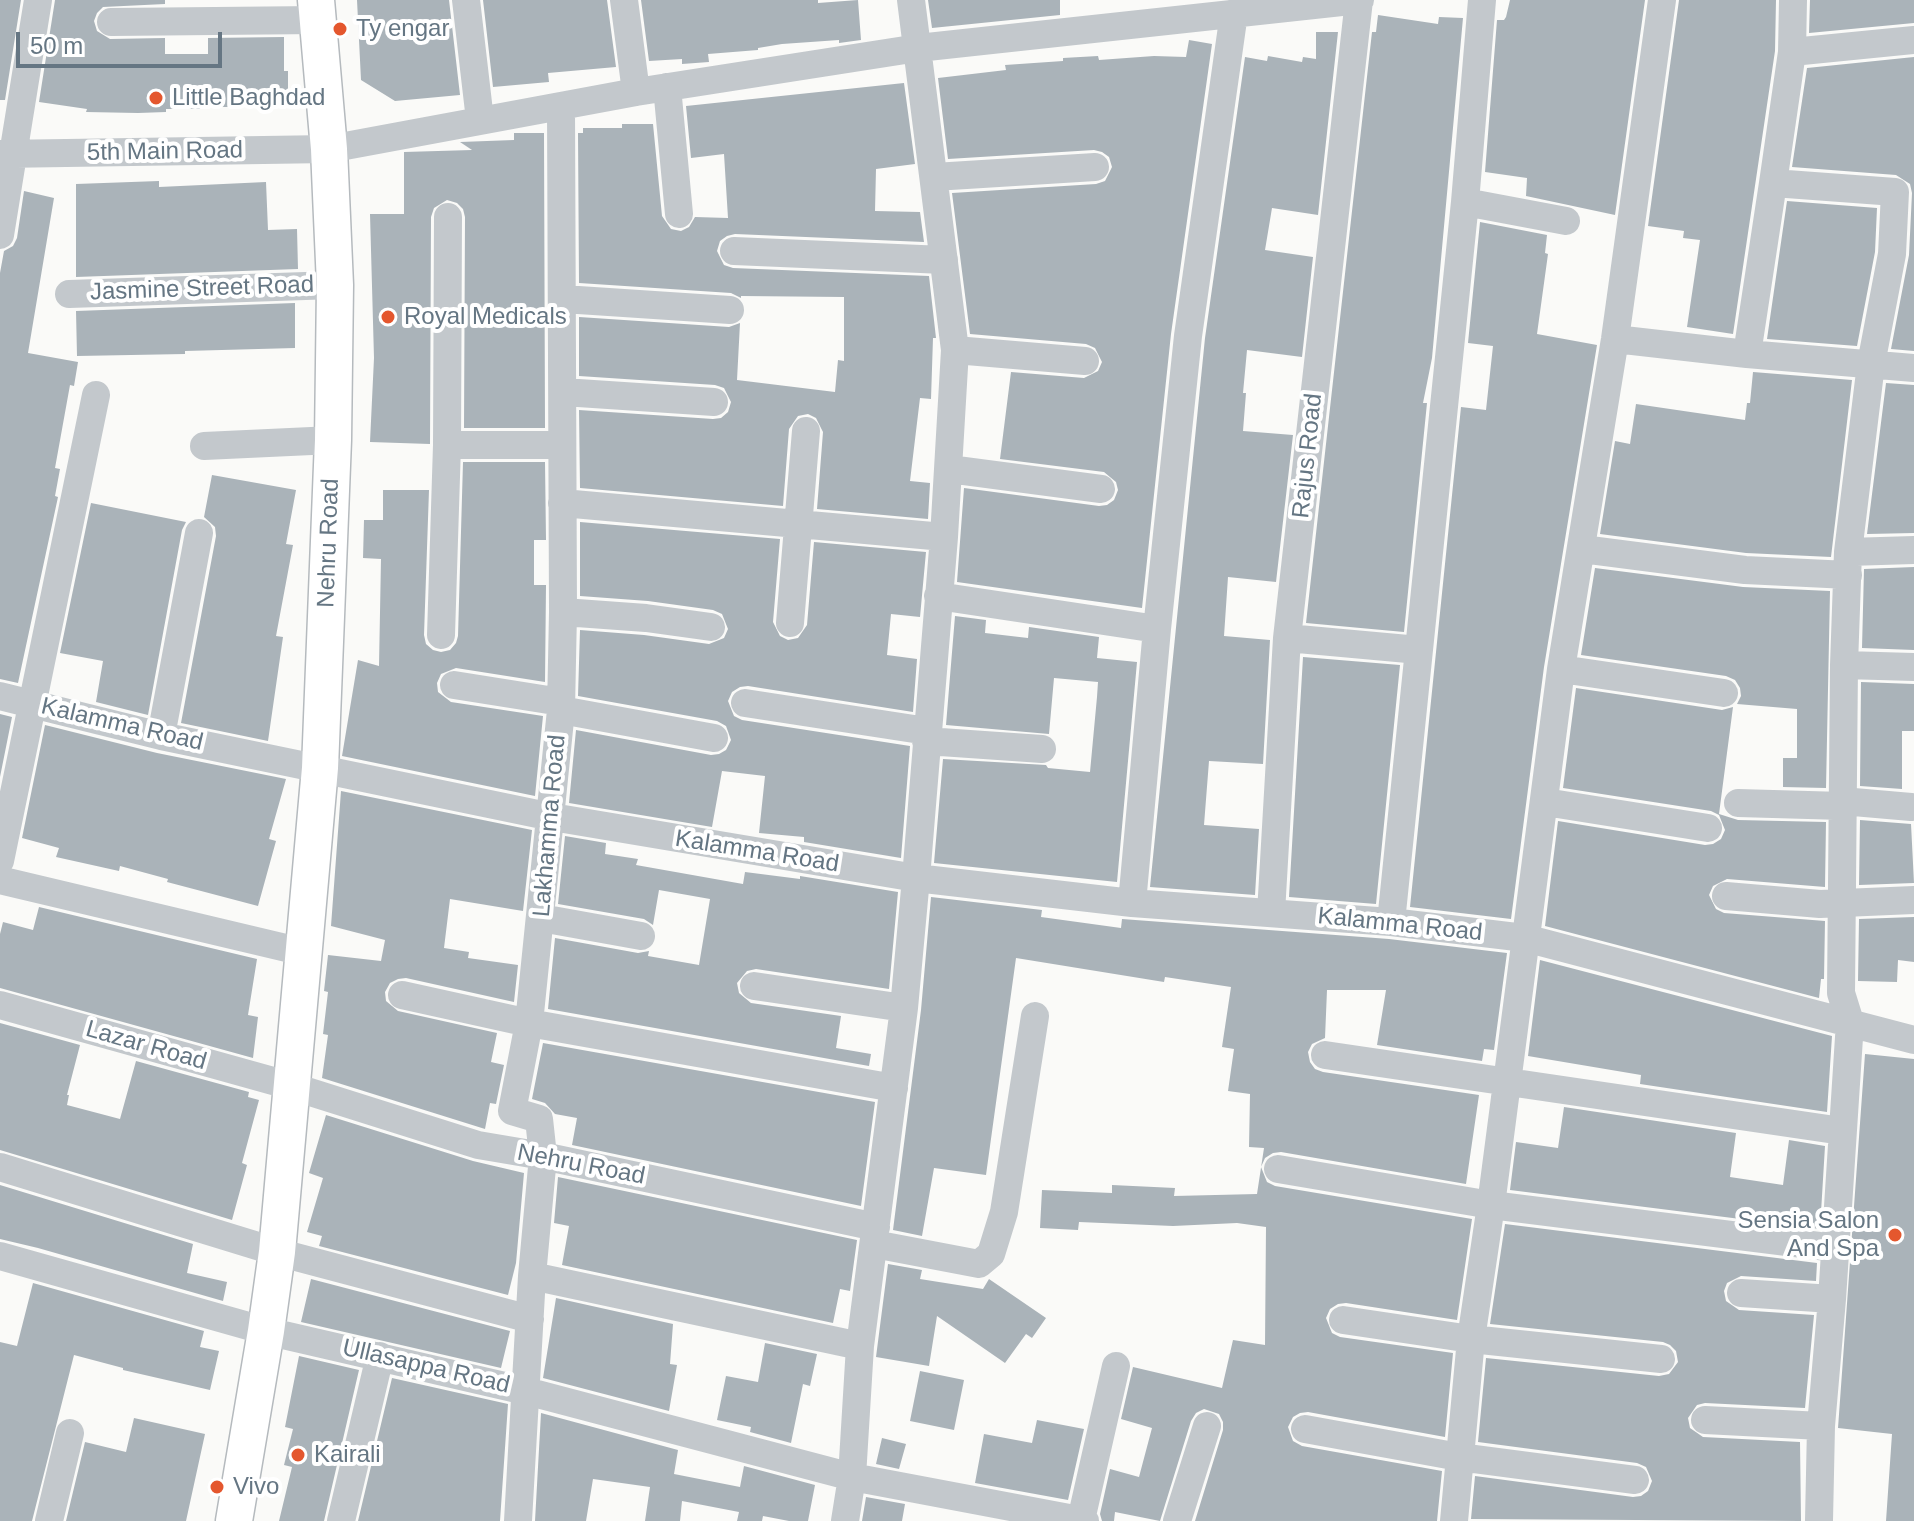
<!DOCTYPE html>
<html>
<head>
<meta charset="utf-8">
<style>
  body { margin:0 }
  #map { position:relative; width:1914px; height:1521px; overflow:hidden; background:#fafaf8; font-family:Helvetica,sans-serif }
  canvas { display:block }
  .scale { position:absolute; left:16px; top:32px; width:206px; height:36px; box-sizing:border-box; border:4px solid #657683; border-top:0; padding-left:10px; font-size:24px; line-height:28px; white-space:nowrap; color:#657683; -webkit-text-stroke:6px #fff; paint-order:stroke }
</style>
</head>
<body>
<div id="map">
<canvas width="1914" height="1521"></canvas>
<div class="scale">50 m</div>
</div>
<script>
const ctx = document.querySelector('canvas').getContext('2d');
ctx.lineJoin = 'round';
function paint(path, color) {
  ctx.fillStyle = color;
  ctx.fill(path, 'evenodd');
}
function shape(rows) {
  const path = new Path2D();
  for (const r of rows) {
    path.moveTo(r[0], r[1]);
    for (let i = 2; i < r.length; i += 2) path.lineTo(r[i], r[i + 1]);
  }
  return path;
}
function strokePath(path, color, width, dash) {
  ctx.strokeStyle = color;
  ctx.lineWidth = width;
  ctx.lineCap = dash ? 'butt' : 'round';
  ctx.setLineDash(dash || []);
  ctx.stroke(path);
}
function write(font, color, halo, rows, align = 'center') {
  ctx.font = font + ' Helvetica,sans-serif';
  ctx.lineWidth = 8;
  ctx.setLineDash([]);
  ctx.textBaseline = 'middle';
  ctx.strokeStyle = halo;
  ctx.fillStyle = color;
  for (const [text, x, y, turn = 0] of rows) {
    ctx.save();
    ctx.translate(x, y);
    ctx.rotate((+turn || 0) * Math.PI / 180);
    ctx.textAlign = isNaN(turn) ? turn : align;
    if (halo) ctx.strokeText(text, 0, 0);
    ctx.fillText(text, 0, 0);
    ctx.restore();
  }
}
paint(shape([
  [0,0,21,0,5,100,0,100],
  [55,0,165,0,165,4,103,7,97,13,94,21,97,31,110,39,165,38,165,54,208,54,208,38,284,37,284,71,288,71,288,107,200,107,200,109,166,109,166,112,138,113,86,112,87,109,39,102],
  [357,0,449,0,460,95,395,101,361,80],
  [483,0,607,0,616,67,548,73,549,82,493,87],
  [641,0,818,0,818,3,858,0,861,40,839,43,839,40,782,44,758,48,758,50,708,54,709,62,682,64,682,59,649,61],
  [928,0,1060,0,1060,15,932,28],
  [1510,0,1645,0,1615,215,1526,196,1527,178,1485,172,1497,20,1504,20,1506,17],
  [1679,0,1776,0,1775,51,1733,334,1687,327,1700,240,1683,238,1684,231,1648,226],
  [1810,0,1914,0,1914,23,1809,33],
  [1378,15,1438,24,1439,17,1463,18,1432,358,1423,403,1427,403,1404,632,1306,623,1372,32,1376,32],
  [1316,32,1338,32,1318,215,1272,208,1265,250,1313,257,1302,357,1247,350,1243,393,1246,393,1243,431,1293,435,1276,582,1228,577,1224,636,1270,640,1263,764,1209,761,1204,825,1259,829,1255,895,1150,887,1205,338,1245,57,1267,61,1268,56,1302,62,1303,57,1316,59],
  [1189,40,1212,44,1171,334,1142,608,957,582,964,488,1099,506,1107,505,1114,500,1118,490,1116,482,1104,472,1000,459,1011,372,1084,378,1098,371,1102,362,1095,348,1086,344,970,334,952,193,1096,184,1105,181,1112,167,1109,157,1102,152,1094,150,948,159,938,78,1006,70,1005,65,1063,61,1063,58,1098,56,1099,60,1154,56,1186,57],
  [1914,57,1914,351,1891,349,1909,255,1912,193,1910,184,1896,175,1792,167,1807,68],
  [904,83,915,164,876,169,875,211,920,212,924,242,735,234,727,236,720,241,717,251,724,265,733,268,929,276,936,338,933,338,931,399,920,398,910,481,930,483,928,519,817,509,823,432,816,418,808,414,798,416,789,429,783,506,580,488,579,410,713,419,721,418,728,412,731,402,724,388,715,385,579,376,579,317,729,327,740,323,737,380,835,392,838,360,844,361,844,297,741,296,741,298,731,293,579,283,578,133,583,133,583,128,622,128,622,124,653,124,662,216,671,229,681,231,689,227,695,217,728,218,724,154,691,158,686,106],
  [514,133,544,133,545,428,464,428,465,217,463,209,457,203,447,200,434,208,431,217,430,444,370,442,374,358,370,214,404,214,404,152,472,150,460,142,514,140],
  [159,181,159,187,266,182,268,230,297,229,298,269,76,277,76,184],
  [24,191,54,198,28,353,78,362,74,386,70,385,55,468,60,469,55,496,58,497,18,683,0,679,0,273,4,251,13,246,17,238],
  [1787,201,1877,208,1875,252,1857,346,1767,339],
  [1480,222,1547,235,1545,253,1548,254,1537,334,1597,345,1544,667,1511,919,1410,907,1461,407,1486,410,1493,346,1468,343],
  [295,303,295,348,185,351,185,354,77,356,76,311],
  [1753,372,1852,380,1831,557,1746,553,1600,534,1615,441,1630,444,1636,404,1745,420,1747,403,1750,403],
  [1886,383,1914,385,1914,533,1867,534],
  [463,462,545,462,546,540,534,540,534,585,546,585,545,682,456,668,441,674,437,683,438,692,451,702,543,716,535,796,342,756,358,660,379,666,381,559,363,558,364,520,383,520,383,490,429,490,424,635,426,644,433,650,441,652,450,650,456,643,458,636],
  [212,475,296,490,286,544,293,545,276,636,283,637,268,741,181,723,216,536,215,527,204,517],
  [91,503,186,522,182,530,148,715,96,702,103,661,60,653],
  [580,522,780,539,773,622,780,636,788,640,798,638,807,625,814,542,926,552,920,617,891,614,887,655,917,659,913,712,748,686,740,687,732,692,728,701,734,716,742,720,910,746,901,858,804,842,804,837,759,833,765,776,722,771,712,827,569,803,576,730,711,755,719,754,726,750,731,740,726,726,717,721,578,696,580,630,644,635,709,644,724,638,728,629,722,614,713,610,648,601,580,596],
  [1914,567,1914,650,1862,648,1864,569],
  [1595,568,1743,587,1830,591,1826,788,1783,787,1783,758,1797,758,1797,709,1737,704,1741,696,1740,688,1735,680,1726,676,1581,655],
  [955,616,986,620,985,633,1028,638,1029,627,1099,637,1097,658,1137,662,1117,882,934,863,943,759,1046,765,1048,768,1090,772,1097,697,1098,682,1054,678,1049,734,946,725],
  [1303,657,1400,665,1376,904,1289,897],
  [1861,682,1914,684,1914,731,1902,731,1902,789,1860,786],
  [1576,688,1722,710,1733,707,1719,814,1738,820,1826,822,1825,887,1727,879,1713,886,1709,895,1716,909,1724,913,1825,921,1824,979,1821,979,1819,998,1545,926,1558,821,1705,845,1713,844,1721,839,1725,830,1719,815,1711,811,1563,788],
  [0,714,12,717,0,777],
  [45,725,157,753,286,779,269,839,276,841,258,906,167,882,168,879,120,866,119,871,56,857,59,848,22,838],
  [341,791,532,830,523,911,450,899,444,948,469,952,468,958,518,965,514,1002,406,978,398,979,390,983,385,992,386,1001,398,1011,497,1033,491,1062,504,1065,496,1104,490,1103,485,1129,322,1078,328,1035,323,1034,328,992,324,991,328,955,381,961,385,940,331,926],
  [1860,820,1911,824,1914,883,1859,885],
  [565,836,606,843,605,854,638,859,636,865,743,884,745,872,800,879,800,876,898,892,889,989,756,969,747,971,737,983,739,993,751,1003,841,1016,836,1048,871,1054,869,1066,548,1009,555,938,638,953,649,951,648,956,699,965,710,899,659,890,653,925,644,919,558,904],
  [931,897,1042,910,1041,917,1121,928,1122,919,1389,939,1507,953,1494,1050,1484,1049,1482,1061,1377,1045,1386,990,1327,990,1325,1038,1312,1044,1308,1052,1310,1062,1315,1069,1323,1072,1479,1095,1466,1184,1281,1152,1273,1153,1265,1158,1261,1167,1267,1182,1275,1186,1472,1219,1457,1320,1346,1303,1338,1304,1330,1309,1326,1318,1332,1333,1340,1337,1453,1353,1445,1437,1308,1412,1300,1413,1293,1417,1288,1427,1293,1441,1302,1446,1442,1471,1437,1521,1195,1521,1223,1430,1223,1422,1219,1414,1204,1409,1196,1413,1191,1421,1160,1521,1115,1512,1114,1521,1102,1521,1100,1514,1110,1469,1139,1477,1152,1428,1121,1419,1133,1367,1222,1388,1233,1340,1265,1345,1266,1227,1237,1223,1173,1226,1079,1222,1078,1230,1040,1228,1042,1190,1112,1193,1112,1185,1175,1188,1174,1196,1257,1194,1264,1148,1249,1147,1250,1094,1228,1091,1234,1049,1222,1047,1231,987,1165,977,1164,982,1016,958,986,1175,934,1168,922,1236,893,1230,921,1010],
  [39,907,257,959,248,1015,258,1017,253,1058,0,988,0,934,3,922,33,930],
  [1914,917,1914,962,1898,960,1897,982,1858,981,1859,919],
  [1540,960,1832,1036,1827,1112,1640,1084,1641,1075,1528,1056],
  [0,1023,80,1045,67,1095,69,1095,67,1105,120,1119,136,1061,249,1092,248,1097,259,1100,242,1163,247,1165,232,1220,0,1150],
  [543,1043,875,1102,861,1206,572,1145,577,1118,555,1114,545,1103,532,1099],
  [1865,1054,1914,1059,1914,1521,1886,1521,1892,1434,1838,1428],
  [1564,1107,1736,1133,1730,1177,1783,1185,1789,1140,1825,1146,1820,1229,1510,1190,1516,1142,1558,1148],
  [326,1115,473,1161,524,1173,516,1263,508,1295,319,1246,322,1236,307,1232,323,1178,309,1173],
  [558,1177,857,1240,850,1291,840,1289,833,1323,562,1265,569,1226,554,1223],
  [0,1185,193,1244,187,1273,227,1282,223,1301,38,1248,0,1239],
  [1505,1224,1817,1263,1816,1281,1741,1276,1727,1283,1724,1291,1726,1301,1739,1310,1814,1315,1805,1408,1705,1403,1697,1405,1688,1418,1690,1428,1703,1437,1800,1442,1801,1521,1471,1519,1475,1476,1633,1497,1641,1496,1648,1491,1652,1481,1646,1467,1637,1463,1478,1442,1486,1358,1659,1376,1669,1374,1678,1362,1676,1351,1670,1345,1663,1342,1490,1324],
  [888,1264,922,1270,920,1279,983,1289,989,1279,1046,1318,1032,1338,1026,1334,1005,1363,937,1316,929,1366,876,1357],
  [311,1279,510,1331,501,1368,301,1322],
  [33,1283,204,1331,200,1347,219,1351,210,1390,123,1370,123,1368,74,1355,32,1521,0,1521,0,1342,17,1346],
  [556,1298,673,1324,670,1364,677,1365,669,1411,543,1378],
  [765,1343,817,1354,810,1386,803,1384,791,1443,750,1432,751,1427,717,1420,726,1376,758,1382],
  [299,1356,359,1370,324,1521,279,1521,292,1467,284,1465,293,1429,285,1427],
  [920,1371,964,1380,954,1430,910,1421],
  [392,1378,508,1404,500,1521,358,1521],
  [541,1413,678,1450,674,1474,740,1487,744,1466,815,1485,808,1521,789,1521,763,1516,762,1521,737,1521,739,1512,682,1501,680,1521,645,1521,650,1487,593,1479,586,1521,535,1521],
  [134,1418,205,1434,186,1521,66,1521,85,1442,126,1452],
  [1037,1420,1084,1429,1068,1500,975,1483,984,1434,1032,1443],
  [882,1438,906,1444,899,1469,876,1464],
  [866,1497,905,1504,902,1521,862,1521]
]), '#aab3b9');
const major = shape([
  [234,1521,266,1331,277,1252,320,768,333,440,335,285,329,149,316,0]
]);
strokePath(major, '#b5babe', 39);
strokePath(shape([
  [466,0,480,120],
  [624,0,636,92],
  [1793,0,1792,52,1914,40],
  [111,22,318,20],
  [1792,52,1773,183,1895,192,1892,254,1871,364,1848,552,1844,665,1841,993,1850,1022,1832,1299,1821,1426,1819,1521],
  [667,87,679,214],
  [0,154,329,149,636,92,918,48,1360,0],
  [934,177,1095,167],
  [1465,202,1566,221],
  [0,235,38,0],
  [734,251,944,260],
  [69,294,335,285],
  [563,299,730,310],
  [1615,339,1747,354,1914,368],
  [955,350,1085,361],
  [1747,354,1773,183],
  [563,392,714,402],
  [447,445,562,445],
  [204,446,333,440],
  [949,469,1101,489],
  [562,503,944,537],
  [1582,549,1745,570,1848,575],
  [1848,552,1914,550],
  [938,596,1157,629],
  [563,612,646,618,711,627],
  [790,623,806,431],
  [441,635,447,445,448,217],
  [1287,638,1419,650],
  [1844,665,1914,667],
  [1561,669,1724,693],
  [454,685,561,702],
  [0,696,161,736,552,817,916,878,1132,903,1391,922,1525,938,1914,1040],
  [745,703,927,731],
  [561,710,714,738],
  [161,736,199,533],
  [926,741,1042,749],
  [1842,801,1911,807],
  [1545,802,1708,828],
  [1738,803,1843,806],
  [0,861,96,395],
  [0,880,303,952],
  [1726,896,1820,904,1914,900],
  [1132,903,1157,629,1188,336,1234,13],
  [1271,913,1287,638,1359,0],
  [541,918,641,936],
  [1391,922,1465,202,1482,0],
  [754,986,904,1008],
  [402,995,529,1023,894,1088],
  [0,1005,291,1086,478,1145,543,1156,876,1227],
  [1325,1055,1842,1131],
  [0,1167,277,1252,530,1319],
  [1278,1169,1491,1205,1835,1248],
  [874,1244,979,1264,991,1254,1004,1212,1035,1016],
  [0,1256,266,1331,526,1391,852,1477,1085,1521],
  [532,1276,860,1346],
  [1741,1293,1832,1299],
  [1343,1320,1471,1339,1661,1359],
  [1705,1420,1821,1426],
  [1305,1429,1459,1457,1635,1480],
  [1081,1520,1116,1366],
  [49,1521,70,1433],
  [341,1521,380,1356],
  [518,1521,532,1276,543,1156,539,1119,512,1111,529,1023,561,710,563,612,561,108],
  [845,1521,852,1477,860,1346,904,1008,916,878,944,537,955,350,911,0],
  [1177,1521,1207,1426],
  [1454,1521,1471,1339,1491,1205,1561,669,1615,339,1662,0]
]), '#c3c8cc', 28);
strokePath(major, '#fff', 36);
for (const [x, y, r, color] of [
  [340,29,8,"#e4572e"],
  [156,98,8,"#e4572e"],
  [388,317,8,"#e4572e"],
  [1895,1235,8,"#e4572e"],
  [298,1455,8,"#e4572e"],
  [217,1487,8,"#e4572e"]
]) {
  const dot = new Path2D();
  dot.arc(x, y, r, 0, 2 * Math.PI);
  ctx.fillStyle = color;
  ctx.fill(dot);
  strokePath(dot, '#fff', 3);
}
write('24px', '#657683', '#fff', [
  ["Ty engar",356,29],
  ["Little Baghdad",172,98],
  ["Royal Medicals",404,317],
  ["Sensia Salon",1879,1221,"right"],
  ["And Spa",1879,1249,"right"],
  ["Kairali",314,1455],
  ["Vivo",233,1487]
], 'left');
write('24px', '#657683', '#fff', [
  ["5th Main Road",165,152,-1],
  ["Jasmine Street Road",202,289,-2],
  ["Rajus Road",1308,456,-84],
  ["Nehru Road",329,543,-88],
  ["Kalamma Road",122,725,13],
  ["Lakhamma Road",550,826,-85],
  ["Kalamma Road",757,852,9],
  ["Kalamma Road",1400,925,6],
  ["Lazar Road",146,1046,16],
  ["Nehru Road",581,1165,11],
  ["Ullasappa Road",426,1367,13]
]);
</script>
</body>
</html>
